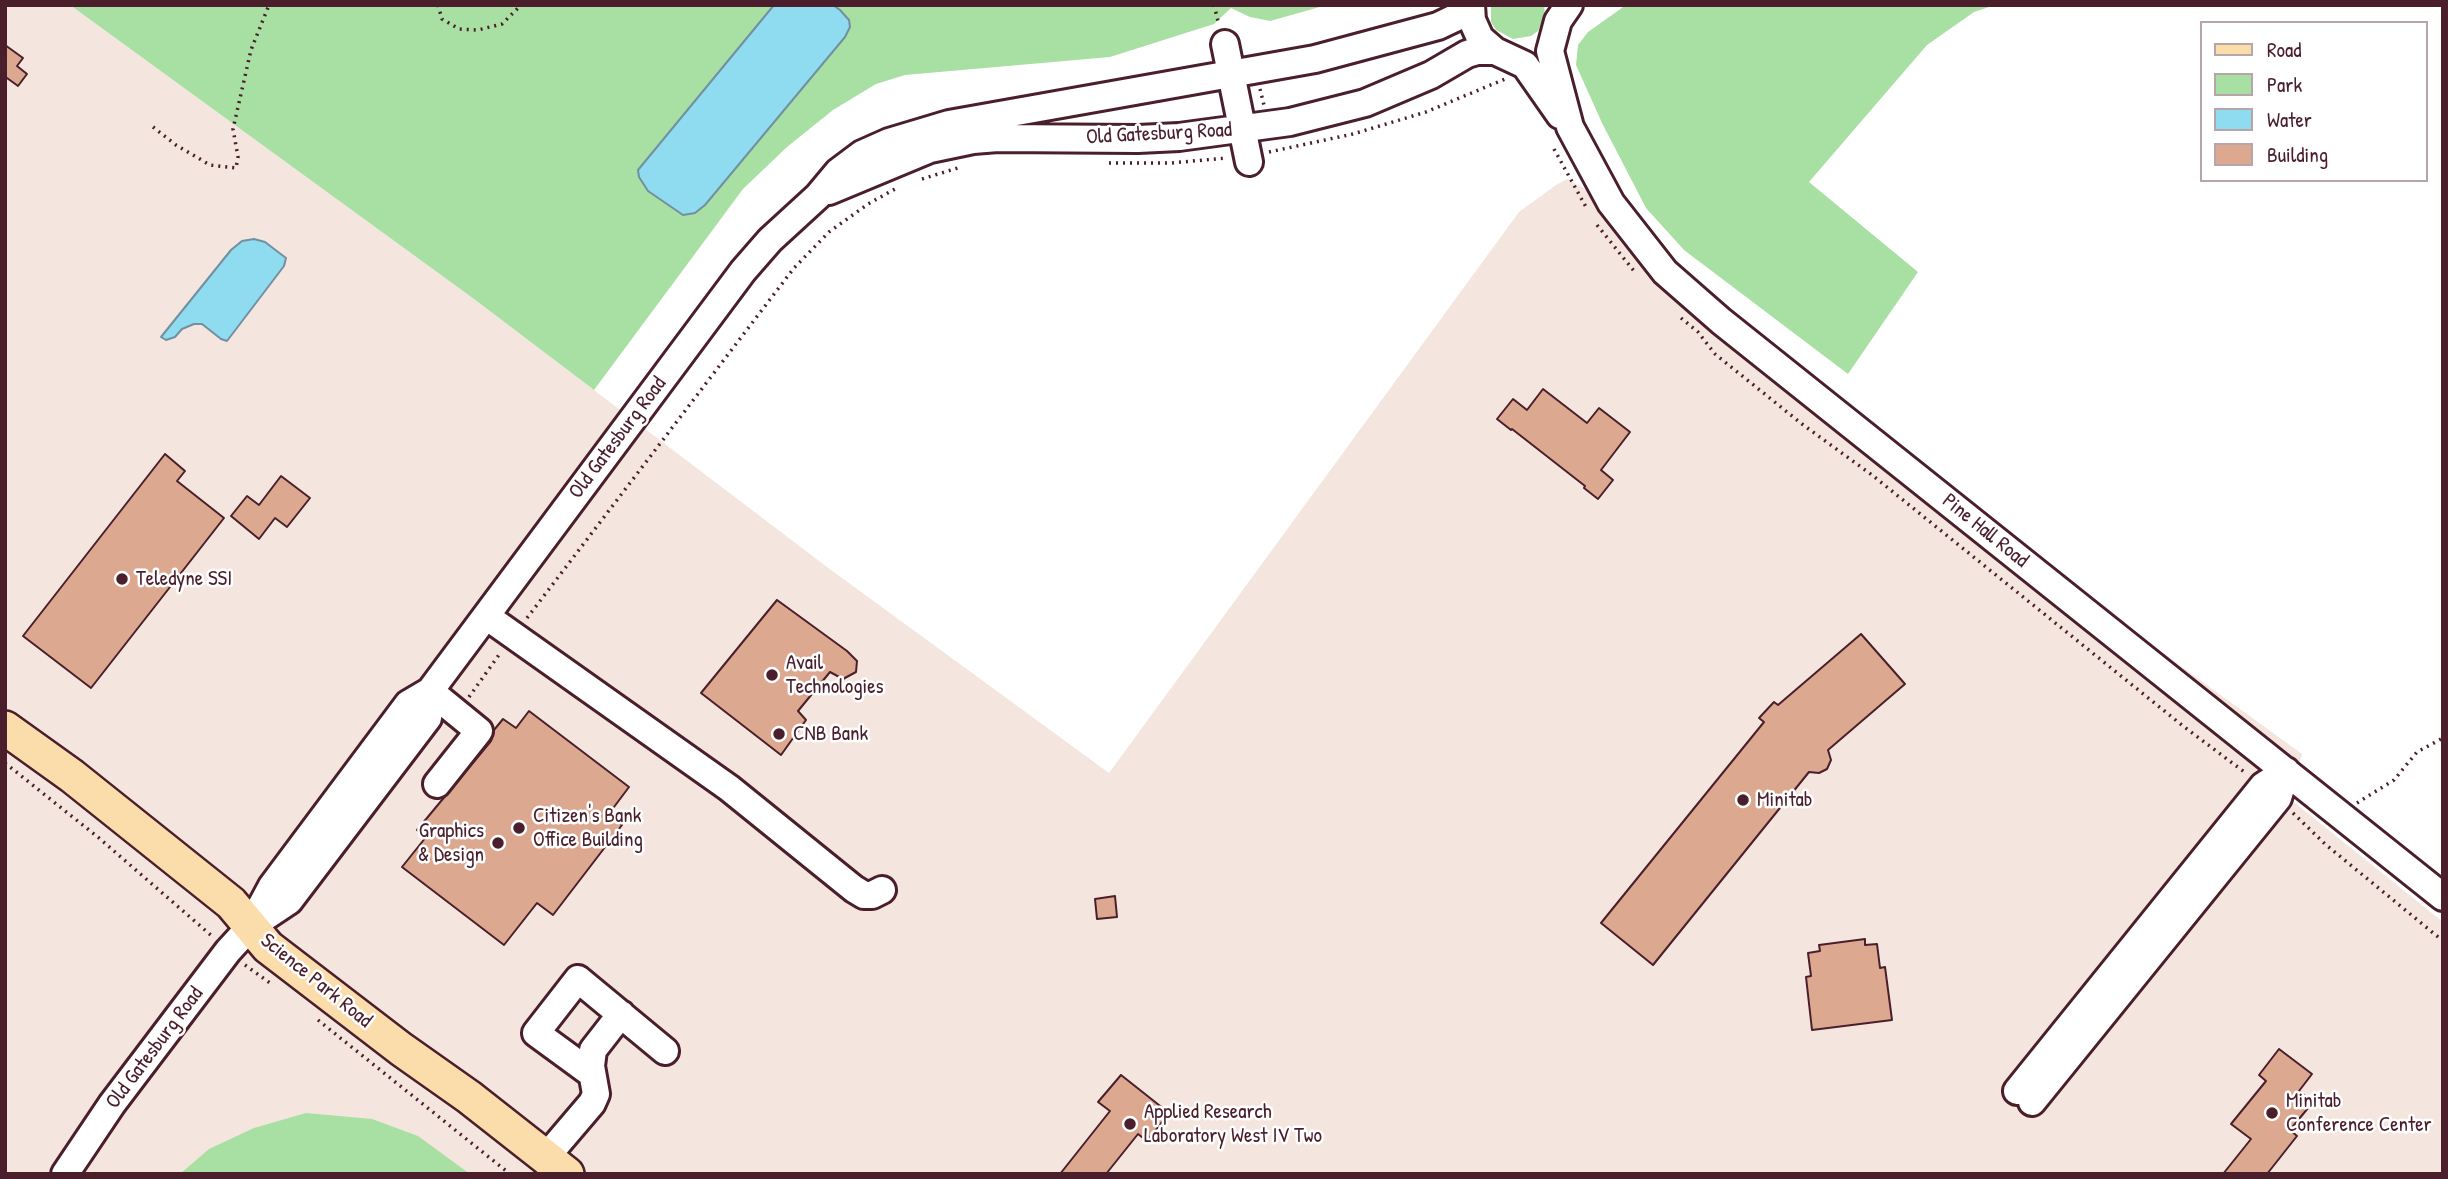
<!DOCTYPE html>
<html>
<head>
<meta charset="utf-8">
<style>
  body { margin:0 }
  #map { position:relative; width:2448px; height:1179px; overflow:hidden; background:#fff; font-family:"Patrick Hand",sans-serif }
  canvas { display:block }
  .frame { position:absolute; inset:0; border:7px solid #4a1f2b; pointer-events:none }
  .legend { position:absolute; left:2200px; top:21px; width:228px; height:161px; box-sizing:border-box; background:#fff; border:2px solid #b7a5aa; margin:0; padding:9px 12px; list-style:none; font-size:21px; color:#4a1f2b }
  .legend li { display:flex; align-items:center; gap:14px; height:35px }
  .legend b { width:35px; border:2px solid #b7a5aa }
</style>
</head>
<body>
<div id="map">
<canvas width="2448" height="1179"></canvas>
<div class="frame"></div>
<ul class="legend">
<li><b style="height:9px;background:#fbddab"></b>Road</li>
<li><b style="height:19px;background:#a8dfa3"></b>Park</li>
<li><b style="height:19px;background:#8fdbef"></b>Water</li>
<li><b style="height:19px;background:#dca990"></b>Building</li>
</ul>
</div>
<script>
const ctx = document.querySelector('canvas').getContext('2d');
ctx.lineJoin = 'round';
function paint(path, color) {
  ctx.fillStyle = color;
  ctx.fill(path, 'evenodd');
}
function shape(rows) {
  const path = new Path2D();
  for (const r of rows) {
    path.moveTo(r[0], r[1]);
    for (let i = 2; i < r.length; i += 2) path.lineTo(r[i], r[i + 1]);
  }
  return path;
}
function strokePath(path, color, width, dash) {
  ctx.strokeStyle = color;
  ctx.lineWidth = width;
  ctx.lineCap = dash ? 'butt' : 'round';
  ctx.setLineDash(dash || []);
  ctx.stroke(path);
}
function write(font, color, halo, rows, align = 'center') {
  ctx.font = font + ' "Patrick Hand",sans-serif';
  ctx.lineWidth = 5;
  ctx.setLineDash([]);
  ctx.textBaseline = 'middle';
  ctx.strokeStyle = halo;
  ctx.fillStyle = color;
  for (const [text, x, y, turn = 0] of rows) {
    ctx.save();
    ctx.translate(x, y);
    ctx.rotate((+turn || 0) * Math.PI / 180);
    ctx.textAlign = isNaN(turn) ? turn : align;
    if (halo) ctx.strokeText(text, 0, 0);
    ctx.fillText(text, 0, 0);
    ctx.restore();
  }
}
paint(shape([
  [5,5,70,5,474,299,827,567,1109,773,1519,212,1556,185,1567,179,1611,203,1622,219,1890,455,2302,754,2290,799,2443,922,2443,1174,5,1174]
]), '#f4e5de');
paint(shape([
  [70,5,1327,5,1270,21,1250,17,1231,8,1214,24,1110,57,905,75,876,84,833,110,787,147,743,189,594,390,474,299],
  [1491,5,1544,5,1545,15,1538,31,1531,36,1513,39,1496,30,1491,22],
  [1626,5,1995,5,1974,12,1927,45,1809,182,1918,272,1848,374,1684,250,1646,208,1602,123,1576,65,1578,45,1588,32],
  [306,1113,372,1119,418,1136,470,1174,180,1174,209,1149,254,1128]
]), '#a8dfa3');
const water = shape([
  [774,5,833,5,840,10,849,20,850,27,845,37,705,205,695,213,683,215,648,191,639,177,638,170,774,5],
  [254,239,265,242,286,258,284,266,227,341,221,339,202,324,194,324,182,329,175,337,166,340,161,337,231,250,242,241,254,239]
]);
paint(water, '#8fdbef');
strokePath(water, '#7390a1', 2);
const building = shape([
  [5,45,23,58,17,66,27,74,18,86,7,78,5,81,5,45],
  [1543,389,1587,423,1599,408,1630,432,1601,470,1613,480,1598,499,1584,488,1585,486,1512,429,1511,430,1497,419,1513,399,1527,410,1543,389],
  [165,454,185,471,177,481,224,518,91,688,23,636,165,454],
  [281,476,310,498,287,527,275,518,259,539,231,516,247,496,259,505,281,476],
  [777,600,847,651,857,661,856,672,843,679,830,672,798,711,806,720,781,755,701,693,777,600],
  [1861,634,1905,684,1828,750,1831,760,1827,769,1819,773,1809,772,1653,965,1601,923,1764,722,1759,718,1774,702,1778,705,1861,634],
  [529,711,629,787,608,815,622,825,553,915,537,903,504,945,402,867,426,837,417,830,491,741,494,730,503,719,516,728,529,711],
  [1115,896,1117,917,1097,919,1095,899,1115,896],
  [1865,939,1865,945,1877,944,1880,968,1885,967,1892,1020,1812,1030,1806,977,1811,976,1808,953,1820,951,1819,945,1865,939],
  [2279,1049,2312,1074,2299,1091,2313,1102,2290,1130,2297,1136,2267,1174,2223,1174,2251,1139,2231,1124,2266,1081,2259,1075,2279,1049],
  [1121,1075,1169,1113,1147,1141,1138,1134,1106,1174,1060,1174,1110,1111,1098,1102,1121,1075]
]);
paint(building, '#dca990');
strokePath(building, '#4a1f2b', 2);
const minor = shape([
  [1471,5,1472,20,1480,38,1495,51,1525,65,1560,115],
  [1569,5,1558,21,1550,51,1570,127,1611,203,1665,272,1721,321,2443,897],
  [1225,44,1249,162],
  [829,191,930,149,973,140,998,138,1138,139,1179,137,1290,122,1365,103,1431,75,1467,54,1477,51,1495,51],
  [486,616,729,788,854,889,864,895,872,895,882,890],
  [430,691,479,731,437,784],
  [250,927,272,886,408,704,430,691,743,271,770,240,818,196,838,172,862,154,889,142,949,124,1315,59,1438,26,1461,15,1469,5],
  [592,1074,536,1033,578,979,665,1051],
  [2017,1091,2263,786,2286,771],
  [2032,1102,2278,798,2286,771],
  [546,1157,592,1103,596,1094,591,1066,593,1050,621,1014],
  [65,1174,112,1104,228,951,250,927,289,901,428,718,430,691]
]);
const major = shape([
  [5,728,72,776,231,903,268,947,401,1049,469,1097,567,1174]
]);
strokePath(minor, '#4a1f2b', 32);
strokePath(major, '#4a1f2b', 38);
strokePath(shape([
  [438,5,442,19,459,29,478,30,502,24,521,5],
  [1214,5,1219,25],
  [1260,89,1264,105],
  [153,127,176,145,210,165,236,168,238,157,233,129,251,50,269,5],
  [1554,149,1586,207],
  [1269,152,1353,134,1426,112,1505,79],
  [1109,163,1171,163,1227,158],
  [922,179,961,167],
  [1597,225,1634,271],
  [1681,318,1698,332,1715,354,1802,424,1872,475,2183,726,2247,774],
  [527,618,794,268,829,232,868,204,895,189],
  [469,697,501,652],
  [5,763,99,838,213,937],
  [2357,803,2394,780,2417,752,2443,738],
  [2293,813,2325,844,2443,941],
  [245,965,270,983],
  [318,1020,510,1174]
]), '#4a1f2b', 3.5, [2, 5]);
strokePath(minor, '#fff', 26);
strokePath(major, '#fbddab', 33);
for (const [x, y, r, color] of [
  [122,579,7,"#4a1f2b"],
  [772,675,7,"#4a1f2b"],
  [779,734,7,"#4a1f2b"],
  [1743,800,7,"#4a1f2b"],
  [519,828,7,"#4a1f2b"],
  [498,843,7,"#4a1f2b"],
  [2272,1113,7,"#4a1f2b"],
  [1130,1124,7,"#4a1f2b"]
]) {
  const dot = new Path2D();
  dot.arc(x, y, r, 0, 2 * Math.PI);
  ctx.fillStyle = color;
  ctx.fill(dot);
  strokePath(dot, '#fff', 2.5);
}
write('21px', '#4a1f2b', '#fff', [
  ["Old Gatesburg Road",1159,134,-3],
  ["Old Gatesburg Road",618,438,-53],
  ["Pine Hall Road",1985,531,39],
  ["Science Park Road",316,981,39],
  ["Old Gatesburg Road",155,1048,-53]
]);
write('21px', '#4a1f2b', '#fff', [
  ["Teledyne SSI",136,579],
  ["Avail",786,663],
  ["Technologies",786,687],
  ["CNB Bank",793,734],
  ["Minitab",1757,800],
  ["Citizen's Bank",533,816],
  ["Office Building",533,840],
  ["Graphics",484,831,"right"],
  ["& Design",484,855,"right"],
  ["Minitab",2286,1101],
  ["Conference Center",2286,1125],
  ["Applied Research",1144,1112],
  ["Laboratory West IV Two",1144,1136]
], 'left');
</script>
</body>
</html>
